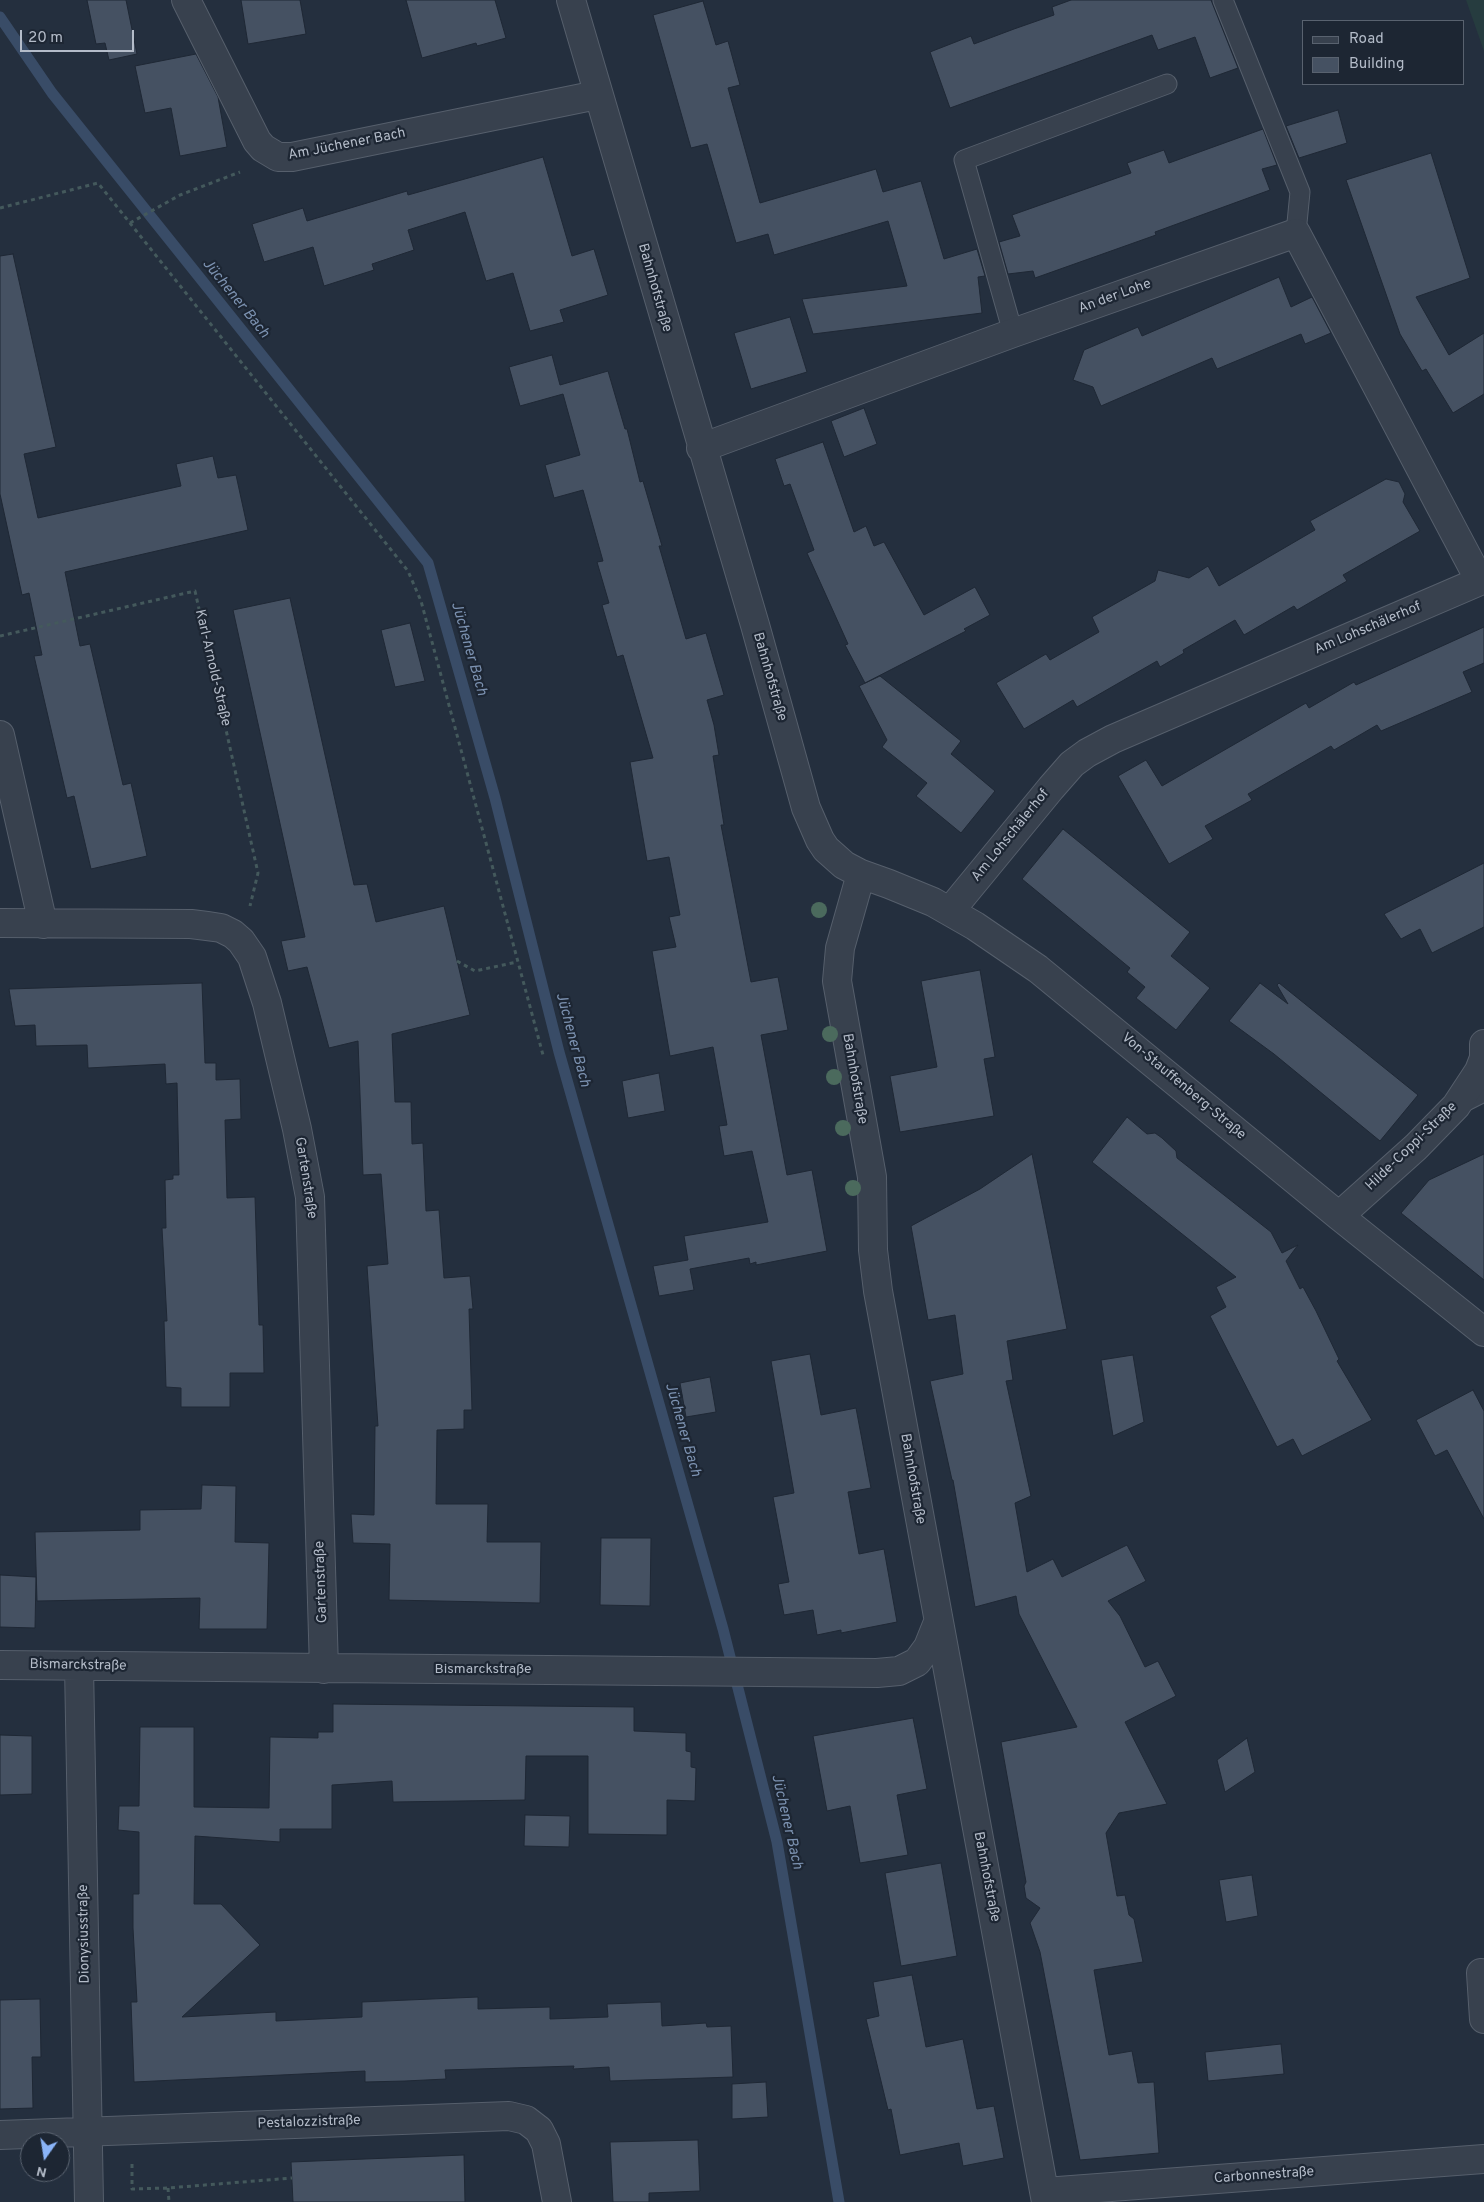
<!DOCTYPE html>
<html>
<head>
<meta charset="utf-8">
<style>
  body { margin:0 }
  #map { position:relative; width:1484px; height:2202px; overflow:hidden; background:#242f3e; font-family:Overpass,sans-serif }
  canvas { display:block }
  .legend { position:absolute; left:1302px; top:20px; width:162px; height:65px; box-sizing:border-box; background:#1d2633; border:1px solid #59626f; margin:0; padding:6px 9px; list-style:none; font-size:15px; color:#b4bcc9 }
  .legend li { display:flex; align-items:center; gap:10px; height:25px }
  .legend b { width:25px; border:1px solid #59626f }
  .north { position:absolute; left:20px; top:2132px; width:50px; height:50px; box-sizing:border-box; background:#1d2633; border:1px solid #59626f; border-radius:50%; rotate:193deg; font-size:14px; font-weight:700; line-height:20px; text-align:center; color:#b4bcc9 }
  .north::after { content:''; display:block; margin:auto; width:18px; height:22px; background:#8ab4f8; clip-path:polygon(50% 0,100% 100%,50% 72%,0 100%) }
  .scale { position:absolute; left:20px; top:30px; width:114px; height:22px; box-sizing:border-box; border:2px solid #b4bcc9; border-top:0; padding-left:6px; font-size:15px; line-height:18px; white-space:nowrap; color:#b4bcc9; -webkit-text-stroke:4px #1d2633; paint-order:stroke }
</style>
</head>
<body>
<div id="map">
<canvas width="1484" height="2202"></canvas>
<ul class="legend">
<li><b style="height:6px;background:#38414e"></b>Road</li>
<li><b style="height:14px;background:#455162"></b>Building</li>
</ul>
<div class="north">N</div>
<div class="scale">20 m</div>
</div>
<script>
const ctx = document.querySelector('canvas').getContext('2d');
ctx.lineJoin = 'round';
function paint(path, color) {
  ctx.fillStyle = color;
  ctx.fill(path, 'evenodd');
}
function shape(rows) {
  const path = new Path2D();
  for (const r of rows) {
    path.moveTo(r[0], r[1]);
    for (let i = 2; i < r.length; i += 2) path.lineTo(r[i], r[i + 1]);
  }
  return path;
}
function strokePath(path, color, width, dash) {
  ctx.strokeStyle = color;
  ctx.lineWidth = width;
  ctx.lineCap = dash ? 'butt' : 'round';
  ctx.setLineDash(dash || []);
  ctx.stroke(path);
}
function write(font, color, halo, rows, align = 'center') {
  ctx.font = font + ' Overpass,sans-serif';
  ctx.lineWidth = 4.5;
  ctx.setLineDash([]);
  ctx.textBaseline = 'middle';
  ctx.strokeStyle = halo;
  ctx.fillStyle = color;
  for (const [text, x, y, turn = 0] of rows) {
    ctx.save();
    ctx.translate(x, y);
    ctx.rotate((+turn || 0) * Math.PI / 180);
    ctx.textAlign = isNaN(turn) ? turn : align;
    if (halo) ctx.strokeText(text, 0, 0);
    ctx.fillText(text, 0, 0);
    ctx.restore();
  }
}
paint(shape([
  [1466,0,1484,0,1484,51]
]), '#263c3f');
strokePath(shape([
  [0,17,52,93,428,563,495,798,559,1052,723,1629,777,1842,839,2202]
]), '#394c67', 11);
const building = shape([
  [87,0,126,0,137,54,109,60,105,43,96,44,87,0],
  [241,0,300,0,306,34,248,44,241,0],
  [406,0,495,0,506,38,477,46,476,43,422,58,406,0],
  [1071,0,1211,0,1238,68,1210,78,1195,37,1158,50,1152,35,950,108,930,52,971,36,974,44,1014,29,1054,15,1052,7,1071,0],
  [703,1,716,45,728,41,740,85,728,88,760,203,876,169,883,192,921,181,944,259,977,249,985,276,978,277,982,313,813,334,802,299,907,286,888,221,774,255,768,234,736,243,707,144,691,148,653,15,703,1],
  [196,54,218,97,227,147,180,156,171,108,145,113,135,66,196,54],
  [1338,110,1347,143,1299,158,1286,126,1338,110],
  [1263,129,1277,165,1262,169,1270,190,1155,232,1156,235,1035,278,1033,271,1008,274,999,242,1020,236,1012,215,1131,173,1127,163,1164,150,1169,163,1263,129],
  [1431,153,1470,278,1416,297,1449,355,1484,333,1484,394,1453,413,1426,369,1422,371,1400,334,1346,180,1431,153],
  [543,157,572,256,594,249,608,295,560,310,564,322,530,331,513,273,486,281,465,212,408,230,414,250,372,264,374,270,324,286,313,247,264,262,252,224,303,208,307,221,407,191,408,195,543,157],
  [13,254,56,447,24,454,38,518,181,486,176,464,213,456,218,478,236,475,248,530,65,572,80,646,90,644,123,785,131,783,147,856,91,869,74,796,67,798,34,656,42,655,29,593,22,595,0,494,0,256,13,254],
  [1279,277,1291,307,1312,297,1331,333,1305,344,1301,334,1217,369,1212,358,1101,406,1093,387,1073,380,1084,350,1138,327,1142,336,1279,277],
  [790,317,807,372,751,389,734,333,790,317],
  [552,355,560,385,608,371,625,429,627,429,640,482,643,481,662,546,659,546,686,639,706,633,724,695,707,700,714,725,719,755,713,756,724,825,721,825,751,982,778,977,788,1030,761,1035,787,1175,812,1170,827,1251,756,1265,756,1262,750,1264,749,1258,690,1269,694,1290,659,1296,653,1266,688,1260,684,1236,768,1222,752,1151,724,1156,719,1126,727,1125,713,1047,670,1056,652,951,676,947,669,917,680,915,669,857,647,861,630,762,653,758,623,655,617,657,602,605,609,603,597,562,603,561,583,490,554,498,545,465,580,455,563,394,520,406,509,367,552,355],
  [864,408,877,444,844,457,831,421,864,408],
  [823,442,854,532,866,526,874,546,884,542,924,615,975,587,990,615,964,629,966,631,865,683,845,645,848,644,807,553,814,550,790,484,784,486,775,459,823,442],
  [1386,479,1399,482,1405,494,1403,502,1420,531,1343,575,1347,581,1297,610,1294,606,1244,635,1235,620,1183,650,1184,653,1160,667,1157,661,1077,707,1073,700,1024,729,996,683,1046,654,1050,660,1099,632,1092,617,1155,581,1158,570,1189,578,1208,566,1219,586,1315,530,1310,521,1386,479],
  [290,598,354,885,367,884,376,922,444,906,470,1015,392,1034,395,1102,411,1102,412,1144,423,1143,426,1211,439,1210,444,1278,470,1276,473,1309,469,1309,472,1410,464,1410,464,1429,437,1430,436,1504,488,1504,487,1542,541,1542,540,1603,389,1600,390,1544,353,1543,351,1514,374,1515,375,1426,378,1426,367,1266,388,1264,381,1174,363,1175,358,1041,329,1048,307,967,288,971,281,941,305,937,233,610,290,598],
  [410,623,425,681,395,687,381,630,410,623],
  [1484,627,1484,663,1463,672,1472,692,1381,731,1377,725,1334,750,1331,746,1248,794,1252,800,1205,826,1213,839,1169,864,1118,776,1146,760,1162,786,1306,703,1309,708,1354,682,1356,685,1484,627],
  [880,676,961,741,951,754,995,791,961,833,916,796,927,783,882,747,887,740,859,686,880,676],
  [1063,829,1190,932,1171,956,1210,988,1176,1030,1136,998,1145,987,1127,972,1130,968,1022,879,1063,829],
  [1484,863,1484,927,1432,953,1420,929,1401,939,1384,914,1484,863],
  [980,970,995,1057,984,1059,994,1116,900,1132,890,1076,937,1067,921,981,980,970],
  [202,983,205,1063,216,1063,216,1080,240,1079,241,1119,225,1120,227,1198,255,1197,259,1325,263,1325,264,1373,230,1373,230,1407,181,1407,181,1388,166,1387,164,1321,167,1321,162,1228,166,1228,165,1180,173,1179,173,1175,179,1175,177,1083,166,1084,165,1064,88,1068,87,1045,36,1046,35,1025,15,1026,9,989,202,983],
  [1260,983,1288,1004,1277,985,1279,983,1418,1095,1380,1141,1274,1054,1229,1021,1260,983],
  [659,1073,665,1111,628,1118,622,1081,659,1073],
  [1127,1117,1147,1134,1155,1133,1162,1138,1176,1151,1177,1158,1271,1232,1282,1253,1298,1245,1286,1261,1300,1289,1303,1287,1316,1311,1339,1359,1337,1361,1372,1420,1302,1456,1293,1439,1277,1447,1210,1316,1226,1307,1216,1287,1236,1277,1092,1162,1127,1117],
  [1032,1154,1067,1329,1007,1341,1013,1380,1006,1381,1031,1496,1015,1503,1027,1572,1053,1559,1062,1577,1127,1545,1146,1581,1108,1601,1120,1616,1145,1667,1158,1661,1176,1696,1125,1722,1167,1804,1119,1813,1106,1833,1117,1896,1125,1895,1129,1915,1134,1919,1143,1962,1094,1970,1109,2055,1132,2051,1138,2083,1154,2082,1159,2153,1080,2160,1040,1952,1030,1923,1040,1908,1026,1898,1024,1886,1026,1882,1001,1742,1077,1727,1019,1614,1016,1596,975,1607,953,1480,952,1480,930,1381,963,1374,955,1315,928,1320,911,1226,980,1189,1032,1154],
  [1484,1154,1484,1280,1401,1213,1429,1180,1484,1154],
  [810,1354,821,1415,856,1408,871,1488,848,1492,859,1554,884,1549,897,1622,841,1633,841,1630,817,1635,813,1610,784,1615,778,1584,789,1582,773,1497,794,1493,771,1361,810,1354],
  [1133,1355,1144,1422,1113,1436,1101,1360,1133,1355],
  [710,1377,716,1412,686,1417,680,1383,710,1377],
  [1473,1390,1484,1411,1484,1519,1447,1450,1435,1456,1416,1420,1473,1390],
  [202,1485,236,1486,235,1542,269,1543,267,1629,199,1629,200,1598,37,1601,35,1532,140,1530,140,1510,201,1509,202,1485],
  [601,1538,651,1538,650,1606,600,1605,601,1538],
  [0,1575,36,1577,35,1628,0,1627,0,1575],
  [333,1704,634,1707,634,1731,686,1733,686,1751,691,1752,691,1767,696,1768,695,1801,667,1800,667,1835,588,1834,588,1756,526,1756,525,1800,393,1802,392,1781,332,1785,332,1829,280,1829,280,1842,195,1836,194,1904,221,1904,260,1945,182,2017,276,2012,276,2021,362,2017,362,2002,478,1997,478,2009,550,2007,550,2019,608,2017,607,2004,661,2002,662,2026,706,2023,707,2027,731,2026,733,2077,610,2081,609,2067,573,2069,574,2066,445,2070,446,2079,405,2081,365,2082,365,2071,134,2082,131,2002,137,2002,133,1928,133,1894,139,1894,139,1832,118,1830,119,1806,139,1806,140,1727,194,1727,194,1807,269,1808,270,1737,318,1738,318,1732,333,1732,333,1704],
  [913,1718,927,1789,897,1795,908,1855,860,1863,850,1806,827,1811,813,1736,913,1718],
  [0,1735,32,1736,32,1794,0,1795,0,1735],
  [1247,1738,1255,1772,1225,1792,1217,1760,1247,1738],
  [525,1815,570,1816,569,1847,524,1846,525,1815],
  [941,1863,957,1956,901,1966,885,1873,941,1863],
  [1252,1875,1258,1916,1226,1922,1219,1880,1252,1875],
  [912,1975,926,2047,963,2039,977,2109,994,2106,1004,2158,963,2166,959,2143,900,2155,891,2109,888,2110,866,2019,879,2016,873,1982,912,1975],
  [40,1999,41,2057,32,2057,33,2108,0,2109,0,2000,40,1999],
  [1281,2044,1284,2074,1208,2081,1205,2052,1281,2044],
  [766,2082,768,2117,732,2119,732,2084,766,2082],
  [698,2140,700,2191,649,2193,649,2202,613,2202,610,2142,698,2140],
  [464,2155,465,2202,293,2202,291,2162,464,2155]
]);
paint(building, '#455162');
strokePath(building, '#1f2835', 1);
const service = shape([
  [1223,0,1300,192,1296,233],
  [1013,333,964,160,1167,84],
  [1458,1105,1484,1092]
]);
const minor = shape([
  [186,0,257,141,263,148,278,157,292,157,597,95],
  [571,0,755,625,806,808,820,840,826,849,844,865,861,874,889,884,933,902,975,926,1038,969,1339,1216,1484,1332],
  [701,448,1013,333,1296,233,1480,581,1113,739,1087,753,1072,764,1051,788,950,911],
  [0,735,43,924],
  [861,874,840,948,837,981,872,1177,873,1250,878,1291,1046,2202],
  [0,923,191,924,207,926,221,928,233,934,241,941,252,957,267,1003,297,1129,310,1197,324,1669],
  [1339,1216,1416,1147,1456,1106,1479,1071,1484,1058,1484,1044],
  [0,1665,877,1673,899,1671,917,1662,928,1647,938,1622],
  [79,1666,89,2202],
  [1481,1973,1484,2019],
  [0,2135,509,2116,526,2120,539,2130,546,2144,557,2202],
  [1045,2192,1484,2159]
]);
strokePath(service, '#565f6c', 21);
strokePath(minor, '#565f6c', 30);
strokePath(shape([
  [0,208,98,183,408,571,421,601,543,1055],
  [130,223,180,195,240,172],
  [0,636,195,591,258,873,250,906],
  [457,961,475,971,517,962],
  [132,2164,132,2189,168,2188,292,2178],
  [168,2188,169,2202]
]), '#44595c', 3, [4, 4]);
strokePath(service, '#38414e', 19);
strokePath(minor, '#38414e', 28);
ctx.fillStyle = '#4b6a5d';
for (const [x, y] of [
  [819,910],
  [830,1034],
  [834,1077],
  [843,1128],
  [853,1188]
]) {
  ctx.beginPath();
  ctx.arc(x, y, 8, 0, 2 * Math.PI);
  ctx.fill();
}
write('14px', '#b4bcc9', '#1d2633', [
  ["Am Jüchener Bach",347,145,-11],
  ["Bahnhofstraße",654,288,74],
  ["An der Lohe",1115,297,-20],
  ["Am Lohschälerhof",1368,629,-23],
  ["Karl-Arnold-Straße",212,668,77],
  ["Bahnhofstraße",769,677,74],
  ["Am Lohschälerhof",1011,836,-51],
  ["Bahnhofstraße",854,1079,80],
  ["Von-Stauffenberg-Straße",1183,1087,40],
  ["Hilde-Coppi-Straße",1412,1147,-44],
  ["Gartenstraße",305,1178,81],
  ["Bahnhofstraße",912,1479,80],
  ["Gartenstraße",322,1582,-92],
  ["Bismarckstraße",78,1666,1],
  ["Bismarckstraße",483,1670],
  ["Bahnhofstraße",986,1877,79],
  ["Dionysiusstraße",85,1934,-91],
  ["Pestalozzistraße",309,2123,-2],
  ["Carbonnestraße",1264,2176,-4]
]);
write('italic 15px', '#7c92b1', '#1d2633', [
  ["Jüchener Bach",235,299,51],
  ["Jüchener Bach",468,649,74],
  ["Jüchener Bach",572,1040,75],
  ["Jüchener Bach",682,1430,74],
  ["Jüchener Bach",786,1822,77]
]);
</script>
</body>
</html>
